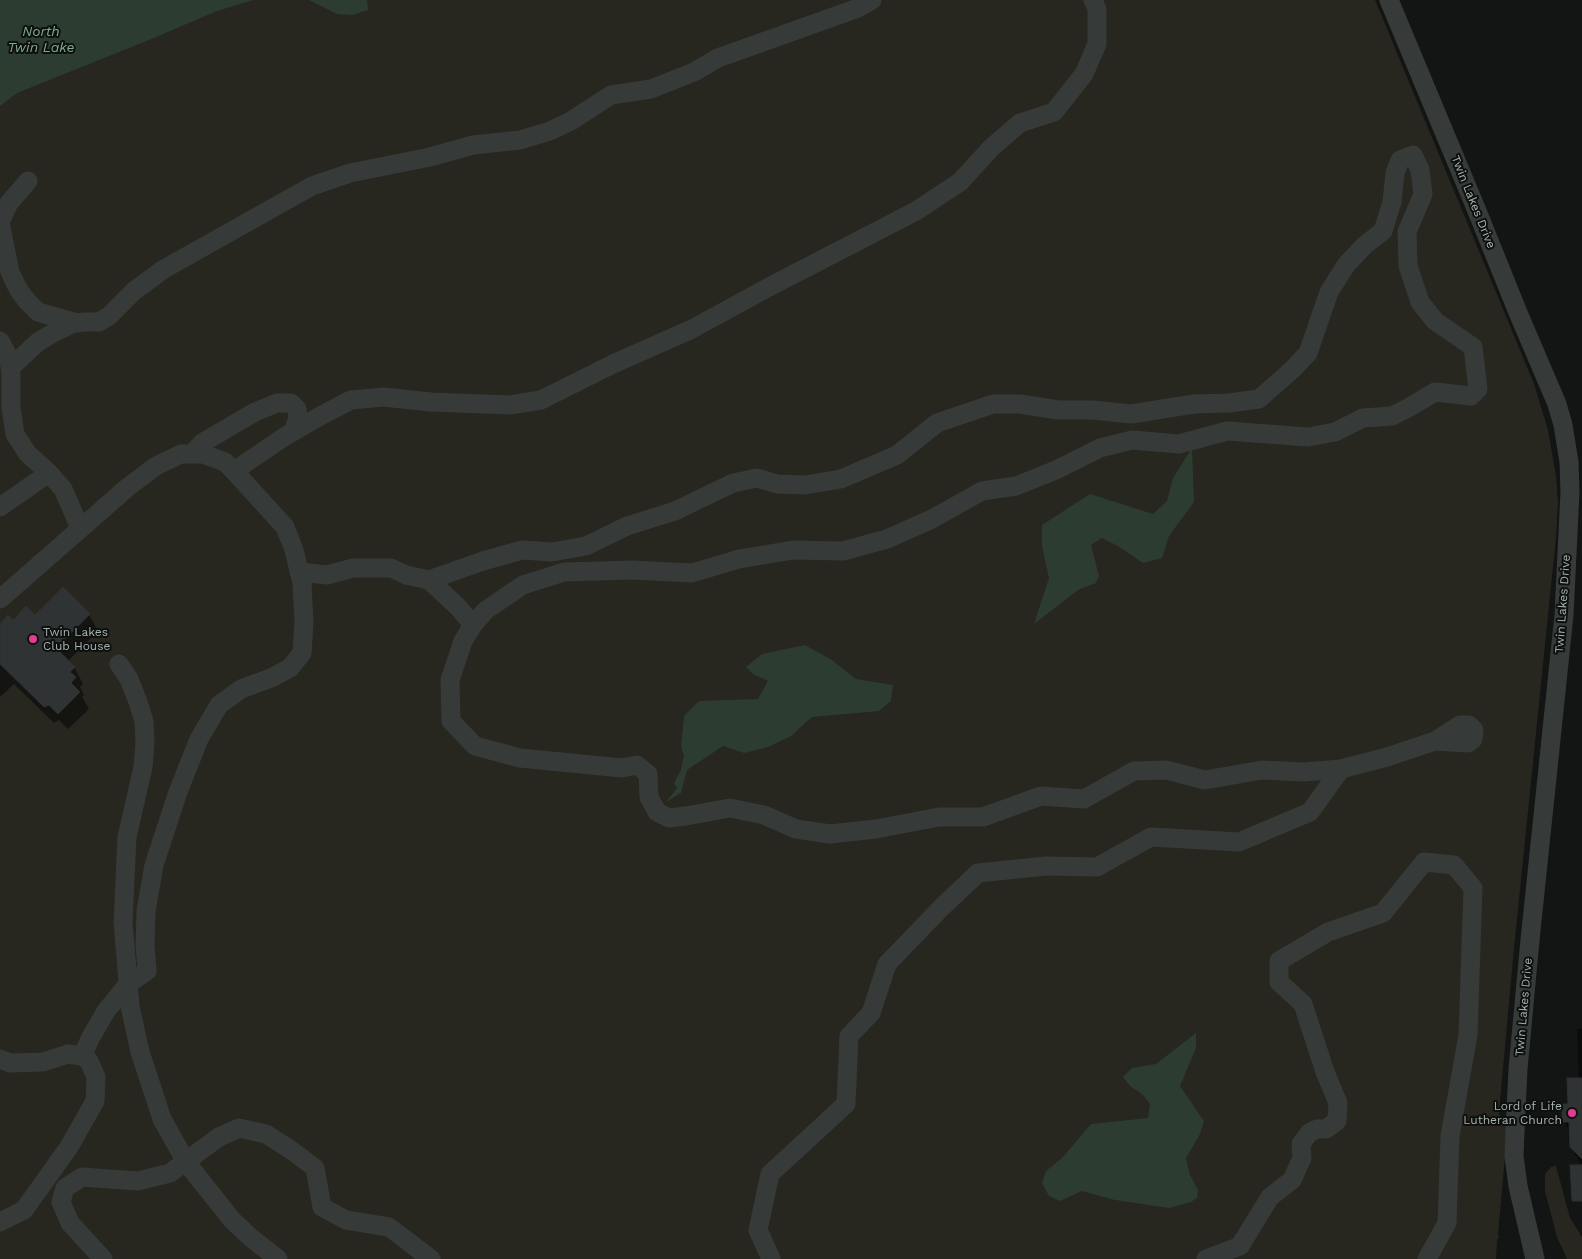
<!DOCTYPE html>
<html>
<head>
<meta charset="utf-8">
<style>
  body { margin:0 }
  canvas { display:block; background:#131414 }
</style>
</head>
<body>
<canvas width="1582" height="1259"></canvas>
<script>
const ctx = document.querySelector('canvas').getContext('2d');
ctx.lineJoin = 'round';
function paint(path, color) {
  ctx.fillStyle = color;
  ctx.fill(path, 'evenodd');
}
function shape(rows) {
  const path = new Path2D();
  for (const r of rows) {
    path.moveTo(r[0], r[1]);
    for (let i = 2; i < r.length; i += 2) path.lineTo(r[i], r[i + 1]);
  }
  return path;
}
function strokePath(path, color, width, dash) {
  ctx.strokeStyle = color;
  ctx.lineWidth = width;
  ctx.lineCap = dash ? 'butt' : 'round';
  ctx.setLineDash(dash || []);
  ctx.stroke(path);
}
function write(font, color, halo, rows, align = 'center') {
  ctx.font = font + ' "Work Sans",sans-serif';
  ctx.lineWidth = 4;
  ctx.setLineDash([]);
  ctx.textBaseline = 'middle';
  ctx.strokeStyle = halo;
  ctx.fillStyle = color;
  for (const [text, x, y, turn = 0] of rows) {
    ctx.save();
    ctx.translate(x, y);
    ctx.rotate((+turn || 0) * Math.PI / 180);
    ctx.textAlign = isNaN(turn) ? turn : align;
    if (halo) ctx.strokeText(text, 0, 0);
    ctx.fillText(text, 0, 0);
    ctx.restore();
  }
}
paint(shape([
  [0,0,1375,0,1534,384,1548,430,1556,476,1558,503,1556,537,1514,948,1500,1101,1499,1115,1508,1124,1498,1234,1499,1238,1497,1240,1496,1259,0,1259],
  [1556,1166,1570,1218,1582,1237,1582,1259,1567,1259,1557,1237,1545,1191,1545,1174,1551,1167]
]), '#27261f');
paint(shape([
  [0,0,253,0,217,11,149,40,17,93,0,106],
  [309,0,367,0,368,10,352,15,337,14],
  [1192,448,1194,502,1169,536,1162,558,1143,563,1118,546,1102,538,1091,545,1099,576,1096,583,1078,590,1034,624,1049,578,1042,546,1042,525,1090,494,1153,514,1167,501,1173,478],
  [805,645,832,660,856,679,893,685,891,701,879,711,812,717,791,736,768,747,744,753,723,746,687,770,681,793,666,802,677,788,674,783,681,770,684,756,681,747,684,716,699,701,758,699,768,681,753,674,746,667,762,654],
  [1196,1033,1196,1048,1180,1086,1204,1121,1200,1134,1186,1158,1190,1175,1198,1190,1197,1198,1191,1202,1169,1208,1115,1200,1082,1191,1060,1201,1049,1196,1042,1183,1046,1171,1063,1157,1091,1124,1148,1118,1150,1104,1142,1094,1130,1086,1123,1077,1132,1068,1156,1064]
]), '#2d3c31');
paint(shape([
  [89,615,98,631,68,661,74,667,83,684,80,687,84,695,82,697,89,709,68,729,59,720,54,723,14,684,0,697,0,626,35,616],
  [1577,1029,1582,1029,1582,1165,1571,1147,1570,1133,1564,1121,1579,1079]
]), '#0007');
const building = shape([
  [63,587,90,614,56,648,75,667,70,672,76,677,71,683,80,692,58,714,49,705,44,707,0,664,0,624,8,615,13,620,26,606,35,615,63,587],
  [1567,1078,1582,1078,1582,1159,1570,1147,1569,1122,1562,1122,1562,1104,1568,1104,1567,1078],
  [1570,1165,1582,1165,1582,1201,1572,1201,1570,1165]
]);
paint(building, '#303333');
strokePath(building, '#2d3030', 1);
strokePath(shape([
  [1389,0,1475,206,1519,315,1557,404,1563,425,1569,462,1570,492,1564,615,1530,940,1518,1069,1515,1132,1514,1156,1518,1186,1535,1259],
  [28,181,9,203,0,222,10,272,18,289,27,301,38,312,77,323],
  [0,341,9,358,11,376,11,408,15,434,27,453,49,473,63,489,80,528],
  [10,368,38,342,53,333,72,324,83,322,99,322,109,316,134,291,164,269,312,186,350,173,430,157,473,145,520,140,550,131,571,121,611,95,651,89,694,72,718,58,858,8,872,0],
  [192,454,202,443,255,412,277,403,291,403,297,409,298,418,293,432],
  [234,471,284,437,322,415,351,400,383,397,431,402,510,405,541,400,613,364,692,329,769,287,916,211,960,182,992,147,1020,123,1054,112,1084,74,1097,44,1097,9,1093,0],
  [0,507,49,473],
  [299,572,327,575,353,568,391,568,406,575,429,580,483,561,522,550,552,552,586,546,627,526,675,511,733,483,757,478,777,484,805,485,841,479,897,455,937,423,993,404,1020,404,1058,410,1093,410,1131,414,1194,404,1229,403,1259,399,1293,369,1308,353,1329,292,1346,265,1365,245,1383,231,1392,202,1395,173,1400,160,1413,155,1420,170,1423,194,1407,232,1408,266,1420,302,1435,321,1473,347,1478,389,1471,396,1435,392,1408,408,1392,416,1363,418,1335,432,1308,437,1227,431,1179,444,1132,440,1100,448,1056,470,1016,486,982,491,932,519,887,539,843,551,793,550,739,559,692,573,632,570,564,572,523,585,486,610,473,625,463,641,450,680,451,721,475,746,520,758,622,768,637,765,648,774,649,797,657,812,669,818,686,816,730,808,764,815,796,829,830,834,876,829,939,817,983,817,1041,796,1084,799,1134,771,1166,770,1205,780,1262,770,1304,772,1341,769,1310,812,1239,842,1151,837,1097,867,1046,866,978,873,942,907,887,964,871,1013,849,1036,846,1104,770,1174,758,1230,771,1259],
  [429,580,458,607,473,625],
  [0,599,128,487,156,466,181,454,203,454,225,462,234,471,285,527,294,550,302,583,304,623,302,653,290,668,271,678,241,689,219,705,199,739,178,792,154,865,146,911,145,945,147,971,128,984,106,1011,91,1037,82,1056],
  [119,664,129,679,138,702,144,721,145,743,143,767,127,837,123,922,130,1006,140,1052,162,1119,186,1162,232,1220,250,1237,278,1259],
  [1341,769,1387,757,1435,741,1460,725,1469,725,1474,730,1473,739,1468,743,1435,741],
  [0,1059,10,1063,43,1062,68,1054,82,1056,89,1061,96,1077,95,1101,69,1147,24,1210,0,1222],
  [103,1259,70,1223,61,1202,65,1188,82,1177,138,1181,170,1173,219,1137,239,1128,266,1134,291,1150,315,1168,322,1207,346,1220,389,1227,431,1259],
  [1206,1259,1240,1246,1270,1197,1292,1180,1302,1158,1301,1144,1309,1133,1317,1129,1326,1129,1337,1121,1338,1103,1325,1072,1303,1004,1279,982,1279,961,1328,932,1383,913,1424,862,1454,865,1473,888,1468,1035,1450,1136,1447,1223,1427,1259]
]), '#363b39', 19);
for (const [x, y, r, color] of [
  [33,639,5,"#e43c95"],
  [1572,1113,5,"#e43c95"]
]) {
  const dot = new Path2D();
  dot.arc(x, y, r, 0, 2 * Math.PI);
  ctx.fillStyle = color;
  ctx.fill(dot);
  strokePath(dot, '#0e0f0f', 2);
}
write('12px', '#a5b4ad', '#0e0f0f', [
  ["Twin Lakes Drive",1473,202,68],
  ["Twin Lakes Drive",1563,604,-86],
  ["Twin Lakes Drive",1524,1007,-85]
]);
write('12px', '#a5b4ad', '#0e0f0f', [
  ["Twin Lakes",43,632],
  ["Club House",43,646],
  ["Lord of Life",1562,1106,"right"],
  ["Lutheran Church",1562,1120,"right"]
], 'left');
write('italic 14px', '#7fad8b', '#0e0f0f', [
  ["North",41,32],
  ["Twin Lake",41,48]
]);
</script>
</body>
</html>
